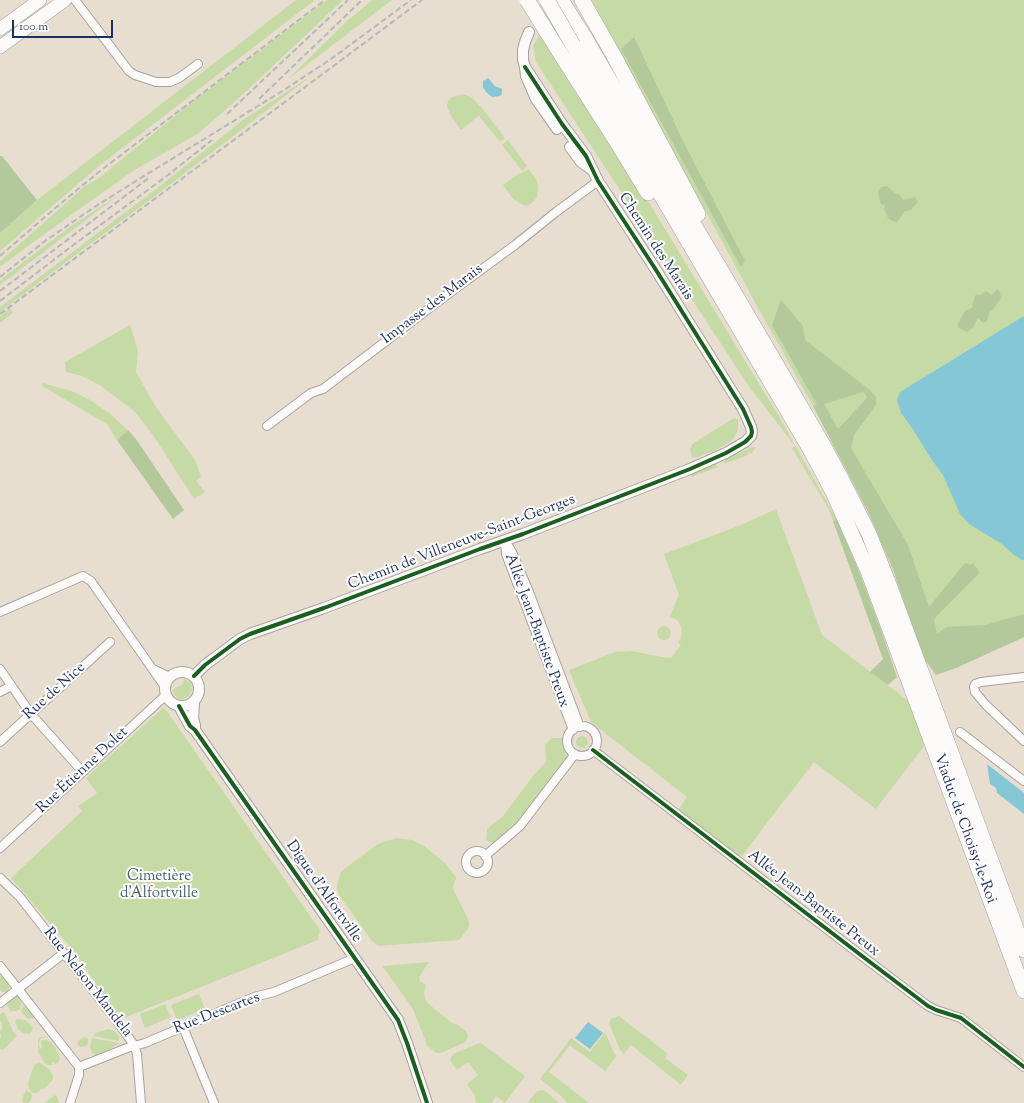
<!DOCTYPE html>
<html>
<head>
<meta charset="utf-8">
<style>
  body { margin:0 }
  #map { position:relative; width:1024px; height:1103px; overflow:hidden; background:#e8ded0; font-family:"Sorts Mill Goudy",serif }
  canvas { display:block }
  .scale { position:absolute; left:12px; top:20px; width:101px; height:18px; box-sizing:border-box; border:2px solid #1b2f5e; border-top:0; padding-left:5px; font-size:12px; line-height:14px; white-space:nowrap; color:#1b2f5e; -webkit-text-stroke:3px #fff; paint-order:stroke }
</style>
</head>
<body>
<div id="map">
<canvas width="1024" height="1103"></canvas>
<div class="scale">100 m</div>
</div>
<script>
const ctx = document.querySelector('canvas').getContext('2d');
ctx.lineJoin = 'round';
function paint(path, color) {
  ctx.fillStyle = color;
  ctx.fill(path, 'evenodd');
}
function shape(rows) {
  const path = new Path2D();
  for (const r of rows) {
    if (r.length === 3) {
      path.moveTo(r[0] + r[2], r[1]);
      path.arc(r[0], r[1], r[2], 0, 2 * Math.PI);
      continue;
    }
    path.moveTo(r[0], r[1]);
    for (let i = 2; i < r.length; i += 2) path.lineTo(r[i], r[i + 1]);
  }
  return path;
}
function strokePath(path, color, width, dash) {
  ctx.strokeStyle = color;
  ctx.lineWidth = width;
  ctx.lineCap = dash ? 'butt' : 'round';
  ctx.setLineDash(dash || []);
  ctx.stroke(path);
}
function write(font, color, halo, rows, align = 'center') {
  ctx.font = font + ' "Sorts Mill Goudy",serif';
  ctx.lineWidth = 4;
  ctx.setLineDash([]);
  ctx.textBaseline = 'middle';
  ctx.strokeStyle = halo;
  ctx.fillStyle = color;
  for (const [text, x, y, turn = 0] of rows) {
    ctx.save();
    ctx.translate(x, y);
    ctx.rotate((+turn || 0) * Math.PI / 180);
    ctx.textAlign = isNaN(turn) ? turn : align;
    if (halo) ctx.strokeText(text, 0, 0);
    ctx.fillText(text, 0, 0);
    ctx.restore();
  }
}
paint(shape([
  [296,0,315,0,99,166,0,251,0,233,37,200],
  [327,0,343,0,241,96,199,133,133,171,50,230,0,267,0,262,5,257,85,186,99,178,192,102],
  [372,0,392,0,287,80,344,24],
  [592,0,1024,0,1024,637,956,668,942,665,897,557,817,406,813,406,757,306,606,28,603,21],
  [542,31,608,135,778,415,837,520,833,521,828,508,792,448,795,446,750,388,536,62,533,46],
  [314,74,151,199,86,247,0,312,0,307,160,186,243,120],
  [463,94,471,97,485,111,461,130,452,118,447,106,448,101,452,97],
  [485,112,505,138,500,142,479,116],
  [508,140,527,166,522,171,502,145],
  [529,169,536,179,538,186,538,191,537,197,533,202,528,206,523,205,513,199,503,185,519,173,520,174],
  [119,195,0,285,0,281,3,278,47,244,71,226],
  [10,308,13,313,0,323,0,316],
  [130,325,138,351,136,372,154,404,195,460,201,477,196,481,205,492,194,499,153,435,135,412,101,386,82,376,66,372,65,362],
  [43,383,74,392,90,400,108,412,128,430,117,440,107,424,42,386],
  [734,418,738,419,738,428,737,432,734,438,730,442,716,450,696,458,695,457,692,458,690,449,692,444],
  [752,447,755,447,755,449,751,454,750,452,748,453,748,455,730,462,730,461,725,464,724,461,726,459],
  [713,464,716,464,718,467,691,477,692,473],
  [776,509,822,635,940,725,876,809,814,762,741,857,678,810,687,797,591,722,569,670,615,652,632,651,662,657,671,658,681,645,678,642,680,640,682,633,681,627,678,621,670,616,679,595,664,554,741,525],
  [664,633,7],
  [184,679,186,680,191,684,192,690,189,696,183,699,180,699,175,696,172,690,183,684],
  [164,707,320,930,318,940,121,1019,73,950,11,878,82,811,78,806,97,793,86,778],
  [582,742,6],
  [552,738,562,738,562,745,566,755,567,755,567,758,564,764,562,763,563,764,519,823,495,843,489,842,486,840,487,829,503,816,533,776,545,763,546,759,545,745],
  [397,838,412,840,424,846,444,862,456,877,456,879,453,887,454,891,468,919,469,924,468,929,459,940,378,946,372,941,339,895,337,888,338,881,341,872,344,869,378,844,386,841],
  [429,962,419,977,420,981,426,985,424,993,426,1001,431,1006,452,1023,458,1025,466,1031,468,1036,467,1040,464,1043,440,1053,436,1053,427,1045,413,1009,383,967,383,966],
  [0,976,2,976,5,978,9,986,9,989,6,992,2,992,0,990],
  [199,994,205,1009,177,1020,171,1005],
  [15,996,18,996,20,998,21,1004,20,1009,16,1011,10,1011,8,1006,9,1001],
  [165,1004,171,1017,145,1028,140,1014],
  [24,1006,30,1009,35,1016,33,1019,27,1018,21,1012,22,1008],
  [4,1012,13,1031,17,1036,4,1049,1,1050,0,1048,0,1038,1,1037,0,1032,2,1029,2,1023,0,1021,0,1014],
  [619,1016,668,1054,665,1058,688,1075,681,1085,631,1045,624,1054,620,1050,609,1023,611,1019],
  [17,1019,25,1020,30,1024,33,1027,32,1031,30,1034,23,1033,18,1029,15,1022],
  [109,1029,114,1031,119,1036,119,1041,93,1036,95,1033],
  [605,1032,614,1053,617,1056,605,1071,570,1045,549,1072,589,1103,567,1103,561,1096,540,1079,571,1038,590,1052],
  [40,1037,43,1037,50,1038,43,1038,40,1039,39,1046,41,1049,42,1048,41,1041,43,1040,46,1040,51,1042,55,1047,59,1055,60,1059,58,1063,54,1064,54,1062,52,1062,53,1065,48,1065,44,1062,38,1052,38,1041],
  [86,1037,88,1039,88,1043,87,1046,81,1047,78,1046,77,1044,78,1041,82,1038],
  [92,1038,119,1043,110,1049,97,1055,92,1053,90,1047],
  [481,1043,525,1076,505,1103,496,1096,492,1103,476,1103,475,1096,467,1084,478,1075,468,1062,457,1070,451,1062,450,1059,453,1054,477,1044],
  [39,1062,50,1070,53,1076,53,1079,52,1081,44,1089,42,1088,37,1093,34,1093,32,1092,29,1089,28,1083,34,1065],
  [542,1090,545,1091,559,1103,530,1103,528,1102,537,1091],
  [27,1091,31,1093,32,1096,31,1100,28,1103,23,1103,22,1098,25,1092],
  [55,1095,57,1097,59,1103,44,1103]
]), '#c6daa5');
paint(shape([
  [634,37,684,143,745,261,741,267,621,49],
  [0,156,2,156,37,200,0,233],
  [887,186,895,193,900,195,903,200,915,197,918,202,911,210,905,211,897,222,892,221,888,218,884,209,885,205,881,204,879,199,878,193,881,187],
  [997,289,1000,292,1001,298,994,308,989,313,987,321,983,323,978,318,973,328,967,332,960,329,958,327,958,323,965,311,973,307,972,305,976,294,981,295,986,291,992,295],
  [781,300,803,326,805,340,870,390,876,397,876,405,854,435,851,448,908,545,929,607,964,564,967,563,969,565,973,563,977,568,979,573,934,619,937,634,946,627,985,625,1024,614,1024,637,956,668,936,675,923,657,893,570,869,514,813,406,817,405,772,325],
  [864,392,867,398,838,429,824,404],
  [128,430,136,439,184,510,173,519,117,440],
  [837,520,860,574,881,630,897,677,888,685,870,672,883,659,833,521]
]), '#b3c99b');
paint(shape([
  [488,78,495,86,502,89,502,94,500,96,492,97,486,92,483,87,483,81],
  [1024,316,1024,560,1022,560,1013,554,1002,544,969,524,960,514,943,475,930,457,912,428,901,413,897,400,900,392],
  [987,764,1024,793,1024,814,997,793,996,788,990,784],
  [588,1022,603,1033,590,1049,575,1038]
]), '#85c7d6');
const minor = shape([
  [75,0,129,71,135,75,156,82,170,82,179,78,198,64],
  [267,426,311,393,323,389,444,297,515,245,556,212,598,181],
  [505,541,506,554,573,730],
  [506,542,512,552,529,592,580,727],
  [0,612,83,576,91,581,165,687],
  [0,669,31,714,82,771],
  [153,669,170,677],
  [1024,677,981,682,975,684,974,687,975,692,986,705,1024,741],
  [0,692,11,686],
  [582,741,15],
  [960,732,1024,781],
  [0,742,110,642],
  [593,750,862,956,928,1006,936,1010,961,1018,1024,1067],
  [0,848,166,695],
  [477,862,11],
  [485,856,520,826,575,754],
  [0,878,19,896,117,1021,134,1045,137,1054,141,1103],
  [0,966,79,1067,79,1075,70,1103],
  [0,1003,64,953],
  [183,1027,214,1103],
  [79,1067,127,1048,145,1043,254,997,274,992,355,958]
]);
const tertiary = shape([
  [529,32,525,42,523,50,523,60,525,67,526,76,536,99,557,129],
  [570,147,581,162,592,170],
  [182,689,17],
  [194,676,205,665,240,639,250,634,324,608,480,549,523,534,690,469,726,453,745,442,751,436,752,432,751,427,743,409,656,270,598,181,586,156,562,124,525,67],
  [194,702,193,719,195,725,195,730],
  [179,706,190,726,195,730,398,1020,407,1043,427,1103]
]);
const trunk = shape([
  [0,29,40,0],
  [0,47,65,0]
]);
const motorway = shape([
  [561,0,585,38,685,210,731,287,822,443,843,482,869,534,891,590,1024,950],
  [582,0,614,56,698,214],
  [573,45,810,449,833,492,868,571,1024,991],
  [560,53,620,147,648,193]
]);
strokePath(minor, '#a5a3a0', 10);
strokePath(tertiary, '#a5a3a0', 12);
strokePath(trunk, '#a5a3a0', 14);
strokePath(motorway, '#a5a3a0', 16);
strokePath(minor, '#fcfaf8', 8);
strokePath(tertiary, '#fcfaf8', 10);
strokePath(trunk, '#fcfaf8', 13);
strokePath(motorway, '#fcfaf8', 15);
strokePath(shape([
  [259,99,362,0],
  [227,114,348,0],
  [0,256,53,210,100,171,325,0],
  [0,277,45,241,93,208,131,184,284,90,331,59,411,0],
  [0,291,150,177],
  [0,301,72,246,168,175,212,140],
  [0,314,422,0]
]), '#b6b7ba', 2, [6, 3]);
const motorwayBridge = shape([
  [527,0,560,53],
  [547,0,573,45]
]);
strokePath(motorwayBridge, '#a5a3a0', 16, []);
strokePath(motorwayBridge, '#fcfaf8', 15);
strokePath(shape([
  [194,676,205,665,240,639,250,634,324,608,480,549,523,534,690,469,726,453,745,442,751,436,752,432,751,427,743,409,656,270,598,181,586,156,562,124,525,67],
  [179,706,190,726,195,730,398,1020,407,1043,427,1103],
  [593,750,862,956,928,1006,936,1010,961,1018,1024,1067]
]), '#1b5e20', 4);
write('15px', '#1b2f5e', '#fff', [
  ["Chemin des Marais",655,247,57],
  ["Impasse des Marais",433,305,-37],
  ["Chemin de Villeneuve-Saint-Georges",462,543,-21],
  ["Allée Jean-Baptiste Preux",536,631,70],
  ["Rue de Nice",55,692,-42],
  ["Rue Étienne Dolet",83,771,-43],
  ["Viaduc de Choisy-le-Roi",964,829,70],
  ["Digue d'Alfortville",323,892,55],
  ["Allée Jean-Baptiste Preux",813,904,38],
  ["Rue Nelson Mandela",87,983,52],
  ["Rue Descartes",217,1014,-21]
]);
write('15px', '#466168', '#fff', [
  ["Cimetière",159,877],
  ["d'Alfortville",159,894]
]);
</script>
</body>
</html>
